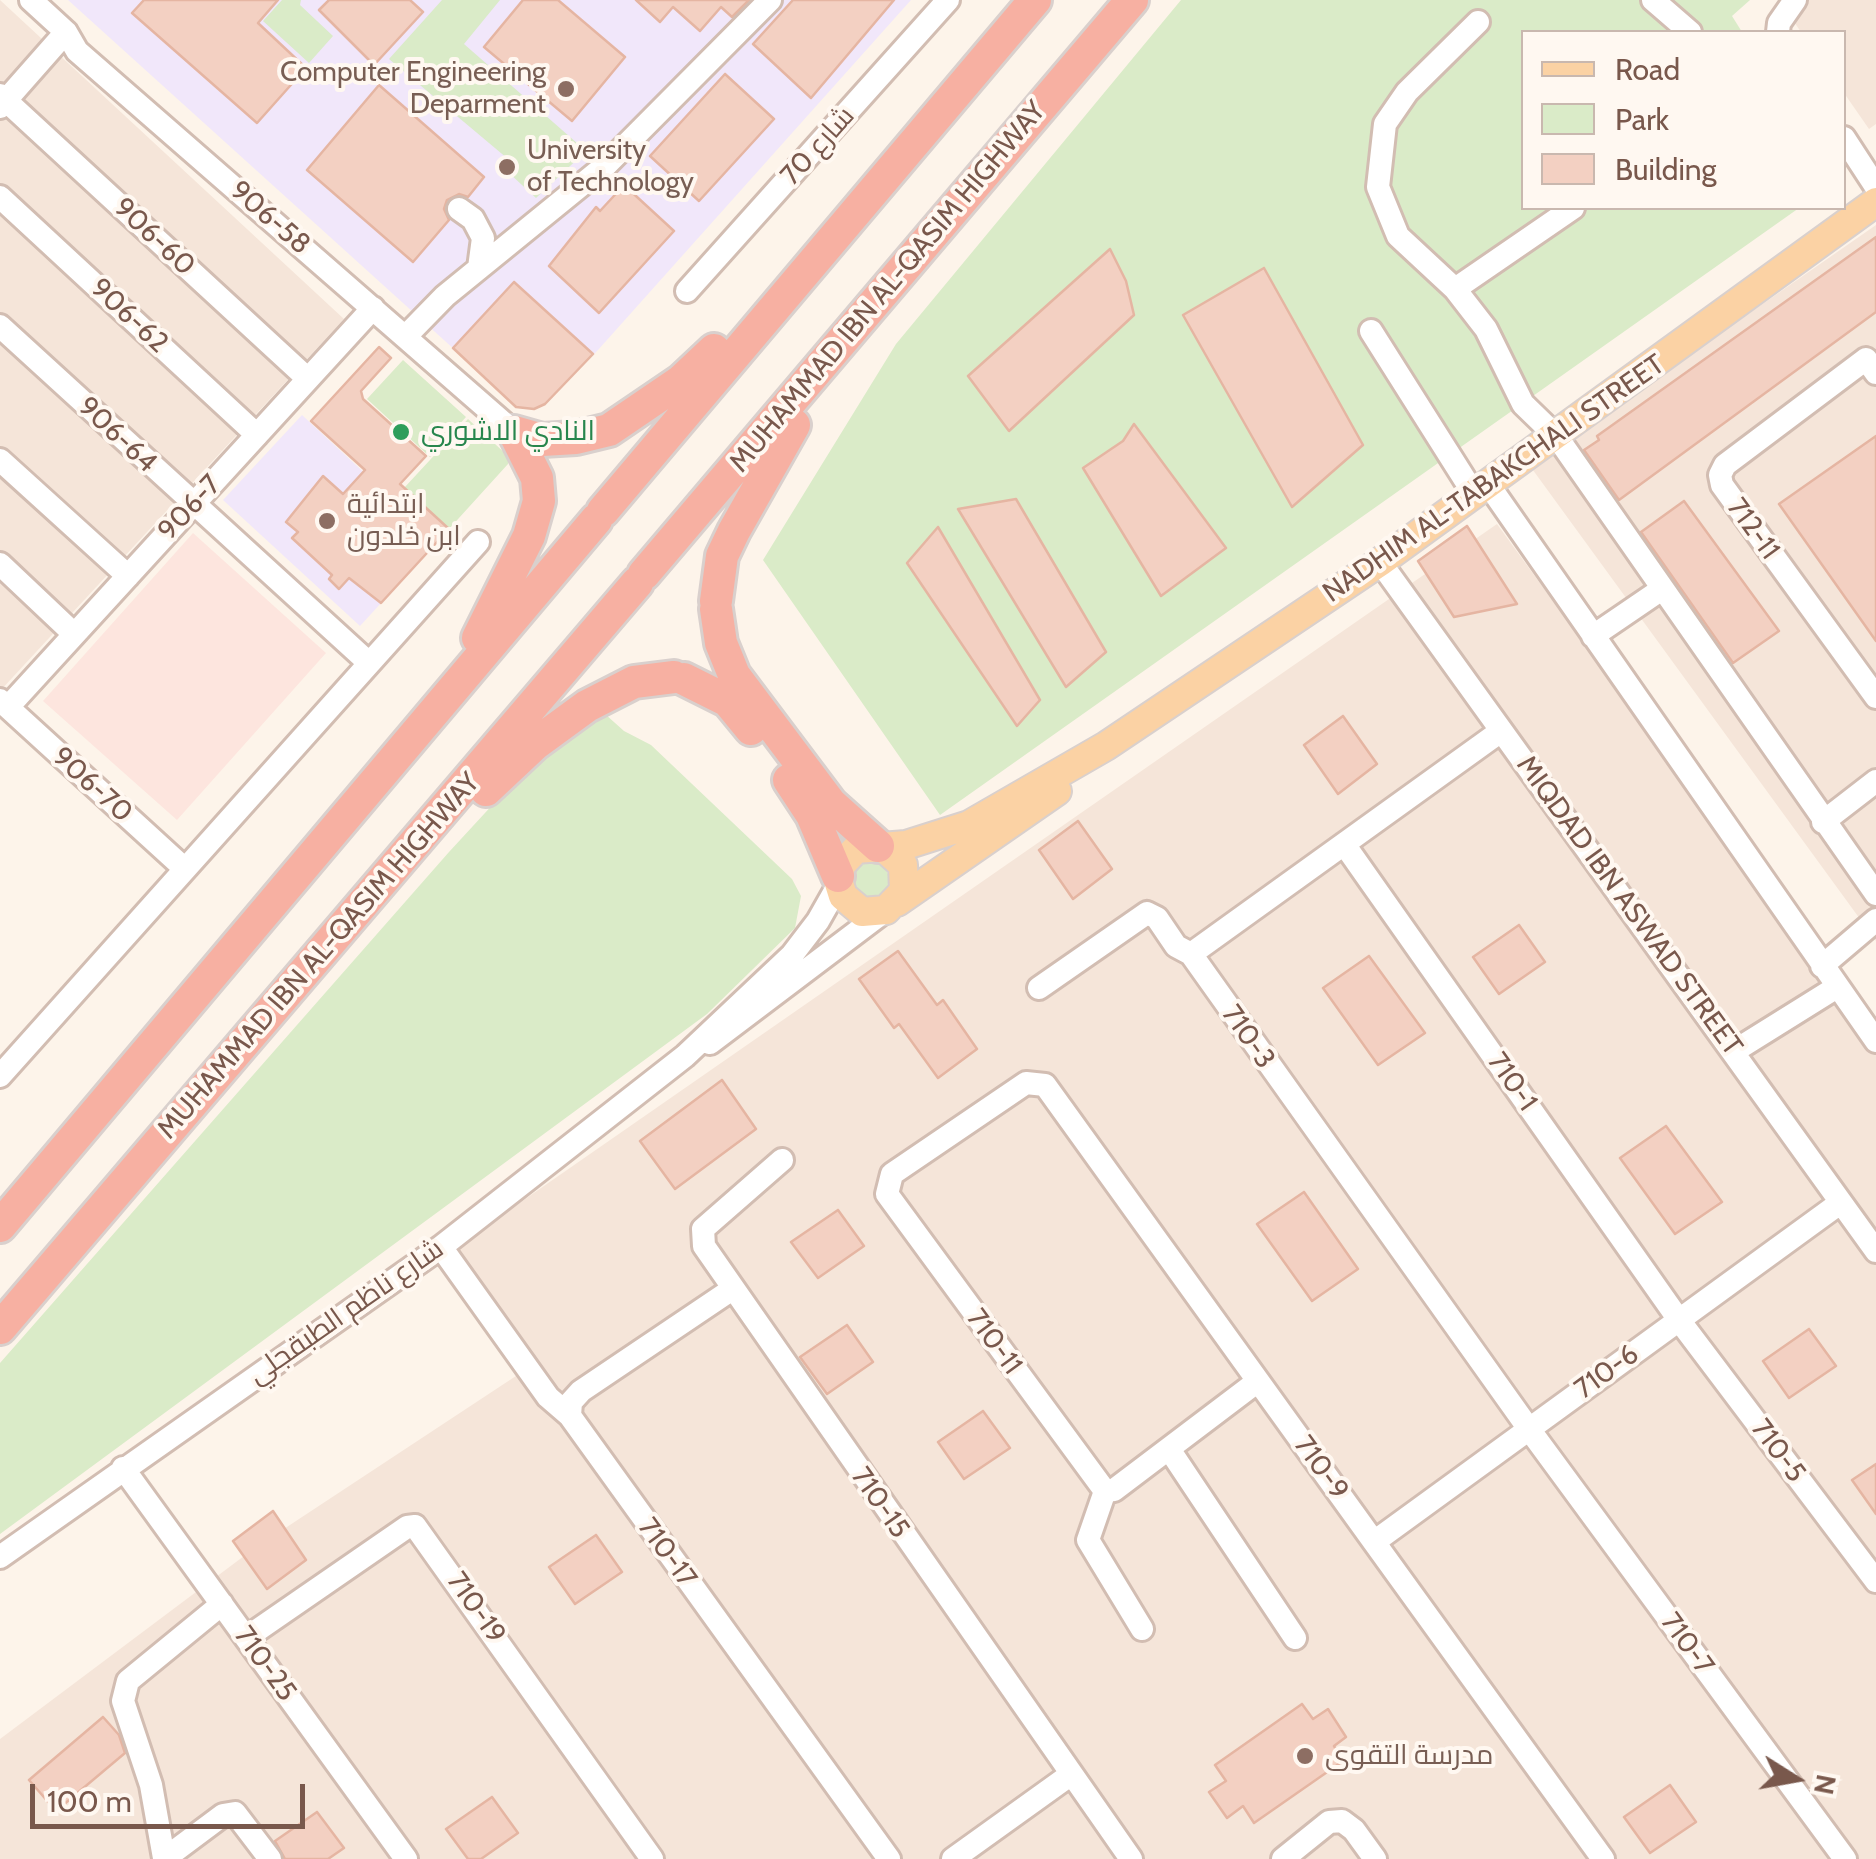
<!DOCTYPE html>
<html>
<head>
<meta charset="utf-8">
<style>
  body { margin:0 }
  #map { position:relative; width:1876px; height:1859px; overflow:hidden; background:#fdf4ea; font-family:Cabin,sans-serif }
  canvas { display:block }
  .legend { position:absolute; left:1521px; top:30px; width:325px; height:180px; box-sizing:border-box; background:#fff8f1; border:2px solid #c9b8af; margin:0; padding:12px 18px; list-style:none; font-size:30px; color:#79584c }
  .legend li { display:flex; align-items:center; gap:20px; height:50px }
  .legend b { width:50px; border:2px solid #c9b8af }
  .north { position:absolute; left:1746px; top:1729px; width:100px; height:100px; -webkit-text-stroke:8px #fff8f1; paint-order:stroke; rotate:101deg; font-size:28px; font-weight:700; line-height:40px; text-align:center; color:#79584c }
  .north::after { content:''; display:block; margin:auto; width:35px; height:45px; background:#79584c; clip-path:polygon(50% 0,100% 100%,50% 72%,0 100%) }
  .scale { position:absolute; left:30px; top:1784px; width:275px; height:45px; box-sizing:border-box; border:5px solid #79584c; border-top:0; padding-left:12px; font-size:30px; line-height:35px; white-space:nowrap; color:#79584c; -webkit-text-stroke:8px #fff8f1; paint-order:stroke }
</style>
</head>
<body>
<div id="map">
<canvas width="1876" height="1859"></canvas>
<ul class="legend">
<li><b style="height:12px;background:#fbd2a4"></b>Road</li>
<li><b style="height:28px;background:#daebc8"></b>Park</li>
<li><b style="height:28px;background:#f3d0c2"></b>Building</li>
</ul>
<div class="north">N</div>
<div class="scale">100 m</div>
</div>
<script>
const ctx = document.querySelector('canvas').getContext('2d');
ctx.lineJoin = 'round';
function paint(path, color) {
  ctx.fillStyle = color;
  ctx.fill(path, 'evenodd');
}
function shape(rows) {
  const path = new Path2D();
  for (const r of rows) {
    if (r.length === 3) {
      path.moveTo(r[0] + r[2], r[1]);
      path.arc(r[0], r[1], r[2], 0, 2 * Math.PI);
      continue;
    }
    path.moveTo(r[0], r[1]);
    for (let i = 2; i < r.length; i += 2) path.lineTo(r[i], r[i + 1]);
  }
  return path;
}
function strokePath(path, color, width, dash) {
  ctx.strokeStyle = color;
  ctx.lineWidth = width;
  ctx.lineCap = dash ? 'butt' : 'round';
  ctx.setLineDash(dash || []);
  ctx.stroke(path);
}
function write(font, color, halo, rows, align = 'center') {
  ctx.font = font + ' Cabin,Cairo,sans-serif';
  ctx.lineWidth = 8;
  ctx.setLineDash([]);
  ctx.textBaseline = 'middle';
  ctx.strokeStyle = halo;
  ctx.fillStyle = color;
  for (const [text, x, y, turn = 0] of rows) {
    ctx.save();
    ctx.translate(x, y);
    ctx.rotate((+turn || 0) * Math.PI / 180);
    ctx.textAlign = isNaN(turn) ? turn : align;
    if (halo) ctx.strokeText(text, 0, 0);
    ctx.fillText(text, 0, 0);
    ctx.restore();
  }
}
paint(shape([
  [0,0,344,319,0,691],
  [1779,0,1876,0,1876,124,1869,129,1844,93,1844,32,1801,32],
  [1876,225,1876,941,1530,466],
  [1497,524,1876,1046,1876,1859,0,1859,0,1739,252,1550,522,1372,446,1254]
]), '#f5e5d9');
paint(shape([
  [193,533,326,653,177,820,43,701]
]), '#fde5de');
paint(shape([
  [68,0,911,0,598,350,545,404,534,409,518,407],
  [302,415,438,541,360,626,223,500]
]), '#f1e7fa');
paint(shape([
  [282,0,301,0,300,5,333,36,309,63,263,21],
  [442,0,500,0,464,44,586,151,536,198,508,172,514,164,389,59],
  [1181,0,1750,0,1732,16,1742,32,1524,32,1524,208,1799,208,940,815,763,560,896,344],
  [403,360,466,417,430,457,367,399],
  [468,419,508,456,508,464,449,529,404,488],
  [605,714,624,731,651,745,792,879,801,896,795,928,707,1014,0,1534,0,1363,449,852,520,775],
  [871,880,18]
]), '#daebc8');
const building = shape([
  [144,0,278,0,258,23,306,68,257,123,132,13,144,0],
  [329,0,410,0,423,12,374,65,319,10,329,0],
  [523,0,558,0,625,57,572,121,484,47,523,0],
  [636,0,749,0,732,17,721,7,700,31,673,7,660,22,636,0],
  [793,0,894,0,811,98,753,44,793,0],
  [725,74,774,119,699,201,650,156,725,74],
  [379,85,484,177,468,197,459,194,447,200,444,209,449,220,413,262,307,170,379,85],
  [624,185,674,231,599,313,549,266,596,207,600,211,624,185],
  [1876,237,1876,312,1619,500,1584,450,1599,440,1597,436,1876,237],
  [1110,249,1126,281,1134,315,1009,431,968,376,1110,249],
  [1264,268,1363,445,1292,507,1183,315,1264,268],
  [514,282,593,354,545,404,534,409,516,407,453,348,514,282],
  [379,347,391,358,361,391,363,399,426,456,400,484,449,529,381,603,349,578,339,589,329,579,332,575,292,538,298,532,286,522,323,476,343,494,365,470,311,421,379,347],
  [1134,424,1226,548,1161,596,1083,468,1123,441,1134,424],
  [1876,436,1876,641,1779,504,1876,436],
  [1016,499,1106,652,1066,687,958,509,1016,499],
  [1684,501,1779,631,1733,663,1641,532,1684,501],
  [1467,526,1517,604,1454,617,1418,561,1467,526],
  [938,527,1040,700,1017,726,907,563,938,527],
  [1343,716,1377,764,1338,794,1304,745,1343,716],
  [1078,821,1112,869,1073,899,1039,850,1078,821],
  [1519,925,1545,962,1499,994,1473,957,1519,925],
  [898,951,937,1005,943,1000,977,1049,938,1078,899,1024,894,1028,859,979,898,951],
  [1369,956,1425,1033,1378,1065,1323,988,1369,956],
  [722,1080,756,1129,675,1189,640,1141,722,1080],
  [1666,1126,1722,1202,1675,1234,1620,1158,1666,1126],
  [1304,1192,1358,1269,1312,1301,1257,1224,1304,1192],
  [838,1210,864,1246,818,1278,791,1242,838,1210],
  [847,1325,873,1362,827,1394,800,1357,847,1325],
  [1809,1329,1836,1366,1789,1398,1763,1361,1809,1329],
  [983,1411,1010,1448,964,1479,938,1442,983,1411],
  [1876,1464,1876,1514,1852,1480,1876,1464],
  [273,1511,306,1560,267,1589,233,1541,273,1511],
  [596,1535,622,1572,575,1604,549,1567,596,1535],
  [1302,1704,1313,1719,1328,1709,1346,1737,1334,1746,1343,1761,1254,1823,1243,1806,1227,1818,1209,1792,1226,1781,1215,1765,1302,1704],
  [103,1717,119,1735,125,1753,56,1811,29,1780,103,1717],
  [1670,1785,1696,1822,1650,1853,1624,1817,1670,1785],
  [492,1797,518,1833,481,1859,468,1859,446,1829,492,1797],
  [317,1812,344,1848,328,1859,285,1859,275,1841,317,1812]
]);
paint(building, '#f3d0c2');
strokePath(building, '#e5b5a2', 2.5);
const minor = shape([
  [31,0,66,32,77,51,514,432],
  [1653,0,1690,32],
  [1478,22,1407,92,1385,124,1378,187,1398,236,1455,289,1486,329,1523,404,1557,437,1876,894],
  [1778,32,1779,23,1795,0],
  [0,95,308,379],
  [0,107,66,32],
  [1844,138,1876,187],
  [0,197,257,435],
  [459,209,473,219,483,238,479,268],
  [1455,289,1573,208],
  [687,291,948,0],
  [0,326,369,663],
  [1371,331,1474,494],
  [405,337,445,296,606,165,770,0],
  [1876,373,1866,359,1725,465,1720,475,1722,485,1876,697],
  [0,460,128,576],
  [1488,484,1876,1041],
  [1380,562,1876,1251],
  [0,564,74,634],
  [1593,636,1662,589],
  [0,700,185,869],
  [8,707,373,308],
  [1501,731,1191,954,1529,1429,1845,1859],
  [1823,822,1876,781],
  [1344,844,1679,1320,1876,1581],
  [1822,966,1876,920],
  [1039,988,1147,913,1157,918,1176,946,1191,954],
  [710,1043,886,910],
  [1736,1050,1837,987],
  [0,1076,478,542],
  [782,1160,703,1229,704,1246,1131,1859],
  [441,1247,548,1397,570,1416],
  [731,1290,581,1391,571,1402,570,1416,889,1859],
  [1258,1381,1114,1490,1105,1491,887,1194,892,1174,1026,1083,1045,1085,1374,1542,1603,1859],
  [1169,1449,1295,1638],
  [123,1468,406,1859],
  [1105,1491,1088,1540,1142,1629],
  [1374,1542,1840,1203],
  [0,1557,441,1247,685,1056,792,955,818,921,839,884],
  [246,1638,407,1527,415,1526,652,1859],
  [164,1858,151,1785,123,1701,128,1681,222,1604],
  [164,1859,223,1815,235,1813,270,1859],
  [953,1859,1070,1775],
  [1283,1859,1329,1822,1342,1821,1354,1830,1375,1859]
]);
const major = shape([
  [883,847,903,865,904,891,886,910,862,912,843,896,838,880,841,865,856,849,906,845,969,825,1106,746,1380,562,1876,202],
  [897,902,1057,791]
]);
const highway = shape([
  [514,432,542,440,576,438,609,430,681,381,714,350],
  [603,511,1035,0],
  [644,574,1132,0],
  [716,601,722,556,734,531,794,425],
  [716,609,721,643,734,675,831,804,878,846],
  [478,638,529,536,539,501,537,478,514,432],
  [684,679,728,701,751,729],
  [789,780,812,815,838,876],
  [486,790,535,744,587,706,634,682,674,677],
  [0,1226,596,520],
  [0,1328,637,583]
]);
strokePath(minor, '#d2bdb2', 28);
strokePath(major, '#d9d0cd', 32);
strokePath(highway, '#d9d0cd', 38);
strokePath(minor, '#fff', 22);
strokePath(major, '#fbd2a4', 28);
strokePath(highway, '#f7b0a2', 32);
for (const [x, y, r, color] of [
  [566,89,10,"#8d6e63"],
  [507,167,10,"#8d6e63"],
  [401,432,10,"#2e9e5b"],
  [327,521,10,"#8d6e63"],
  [1305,1756,10,"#8d6e63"]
]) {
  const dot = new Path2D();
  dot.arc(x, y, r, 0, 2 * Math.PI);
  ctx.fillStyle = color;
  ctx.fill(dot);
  strokePath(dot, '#fff8f1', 4);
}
write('28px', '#785e54', '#fff8f1', [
  ["Computer Engineering",546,73,"right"],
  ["Deparment",546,105,"right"],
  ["University",527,151],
  ["of Technology",527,183],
  ["ابتدائية",347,505],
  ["ابن خلدون",347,537],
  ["مدرسة التقوى",1325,1756]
], 'left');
write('28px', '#79584c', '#fff8f1', [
  ["شارع 70",818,146,-48],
  ["906-58",270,218,41],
  ["906-60",154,237,43],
  ["MUHAMMAD IBN AL-QASIM HIGHWAY",888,287,-50],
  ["906-62",129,316,43],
  ["906-64",117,435,43],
  ["NADHIM AL-TABAKCHALI STREET",1494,479,-35],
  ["906-7",190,508,-47],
  ["712-11",1753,529,54],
  ["906-70",92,785,42],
  ["MIQDAD IBN ASWAD STREET",1629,906,54],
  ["MUHAMMAD IBN AL-QASIM HIGHWAY",319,956,-49],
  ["710-3",1248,1037,55],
  ["710-1",1512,1082,55],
  ["شارع ناظم الطبقجلي",346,1312,-35],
  ["710-11",994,1342,54],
  ["710-6",1607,1372,-36],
  ["710-5",1778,1451,53],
  ["710-9",1321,1468,54],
  ["710-15",880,1503,55],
  ["710-17",667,1553,54],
  ["710-19",476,1608,55],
  ["710-7",1687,1644,54],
  ["710-25",265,1664,54]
]);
write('28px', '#27864d', '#fff8f1', [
  ["النادي الاشوري",421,432]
], 'left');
</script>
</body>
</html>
